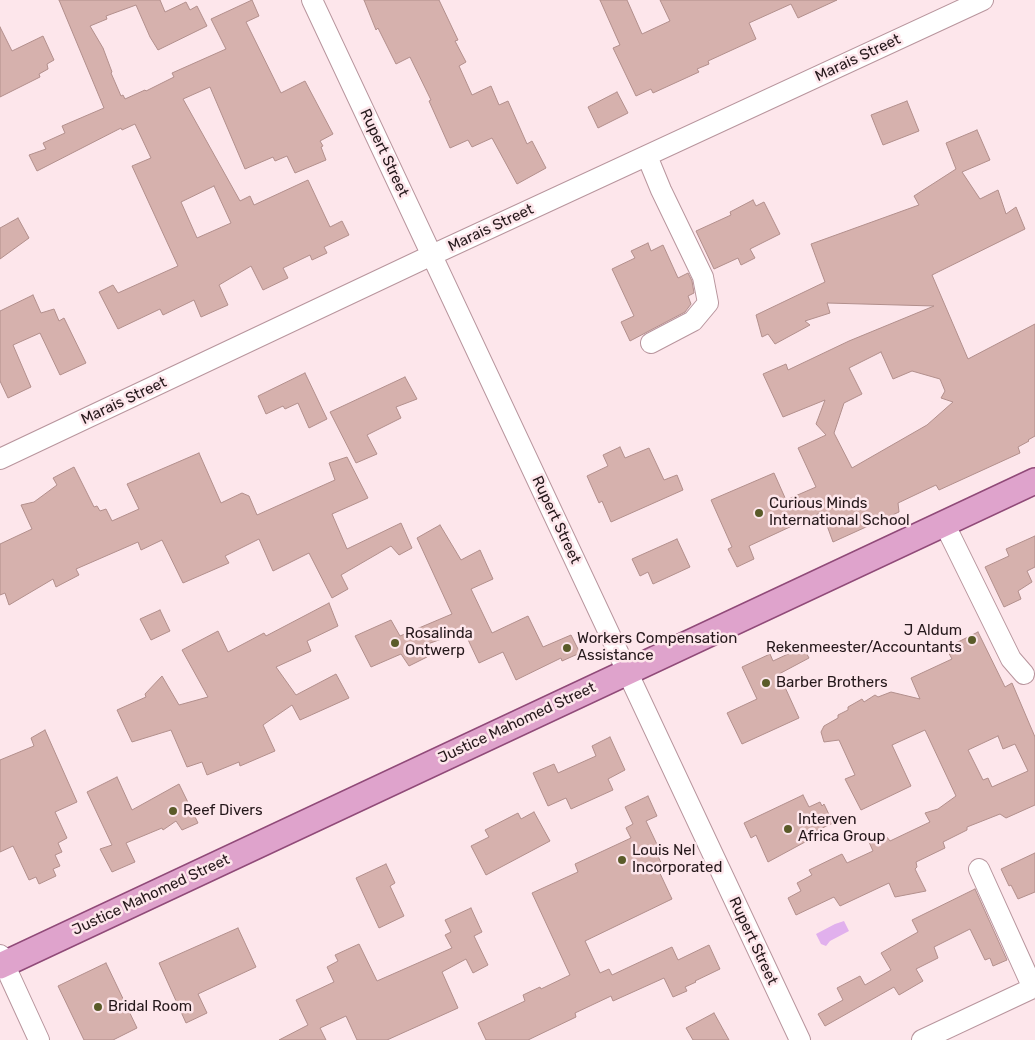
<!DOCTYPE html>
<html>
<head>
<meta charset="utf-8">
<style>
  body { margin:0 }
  canvas { display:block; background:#fde6eb }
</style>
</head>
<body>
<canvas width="1035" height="1040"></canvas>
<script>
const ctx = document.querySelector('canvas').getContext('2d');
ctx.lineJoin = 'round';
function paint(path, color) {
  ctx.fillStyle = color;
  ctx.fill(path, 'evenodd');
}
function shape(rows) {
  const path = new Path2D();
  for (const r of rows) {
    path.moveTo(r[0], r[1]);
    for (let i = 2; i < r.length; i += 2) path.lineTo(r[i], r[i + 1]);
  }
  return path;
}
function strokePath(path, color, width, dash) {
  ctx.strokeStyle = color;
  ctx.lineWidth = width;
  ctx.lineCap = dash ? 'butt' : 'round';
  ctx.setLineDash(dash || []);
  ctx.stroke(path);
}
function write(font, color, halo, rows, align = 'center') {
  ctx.font = font + ' Rubik,sans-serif';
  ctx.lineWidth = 5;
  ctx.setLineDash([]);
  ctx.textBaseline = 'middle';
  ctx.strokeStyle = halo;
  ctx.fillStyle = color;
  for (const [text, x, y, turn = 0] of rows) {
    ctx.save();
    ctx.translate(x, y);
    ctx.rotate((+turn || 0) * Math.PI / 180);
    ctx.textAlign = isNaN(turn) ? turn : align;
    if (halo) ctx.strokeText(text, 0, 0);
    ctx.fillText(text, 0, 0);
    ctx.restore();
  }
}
paint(shape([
  [844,921,849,931,830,941,826,946,821,944,816,934,835,924]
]), '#e1b0ed');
const building = shape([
  [59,0,160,0,165,12,186,2,190,10,197,6,207,26,158,50,150,37,136,5,106,16,107,19,90,26,103,48,112,72,111,73,121,96,123,95,125,99,145,90,146,91,174,77,172,73,226,49,211,19,252,0,259,16,246,22,281,93,305,81,333,134,320,141,323,146,321,147,326,160,295,173,287,156,275,161,273,157,245,169,210,87,183,99,240,201,250,196,254,205,308,180,330,227,342,221,349,235,324,247,327,253,312,260,310,255,283,268,288,278,263,290,251,266,219,285,228,305,201,317,194,300,163,315,160,309,118,329,99,292,113,285,118,293,178,266,132,166,151,158,135,124,122,130,121,128,37,171,29,155,46,149,43,143,65,133,62,126,104,108,59,0],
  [214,186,231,223,197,238,181,202,214,186],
  [364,0,439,0,458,40,455,41,466,62,459,66,472,95,491,86,499,105,508,101,527,144,532,141,546,168,517,184,492,138,472,147,468,140,450,148,429,101,431,100,410,57,396,64,378,28,376,30,364,0],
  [600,0,627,0,642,34,670,21,660,0,837,0,798,18,791,4,749,23,756,39,708,61,709,64,697,69,699,72,653,93,651,89,636,96,613,48,620,45,600,0],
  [0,27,12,51,43,36,54,60,47,64,48,69,39,74,40,77,0,97,0,27],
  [617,92,628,113,598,128,588,107,617,92],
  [907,101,919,131,883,145,871,115,907,101],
  [977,130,990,160,962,172,980,199,998,190,1006,214,1016,207,1025,229,932,275,968,359,1035,324,1035,436,1028,440,1029,441,1018,447,1020,453,939,490,936,485,898,503,899,512,833,542,822,512,749,546,754,559,737,567,728,549,732,547,711,500,774,473,786,500,816,487,798,448,826,435,816,424,825,400,783,417,763,374,786,364,788,370,849,341,934,306,827,303,830,313,805,321,810,325,775,344,768,334,762,337,756,315,825,282,811,244,919,205,914,196,956,169,946,143,977,130],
  [881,352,893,379,912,371,940,379,945,391,941,398,953,402,927,425,852,468,834,433,844,403,862,394,849,368,881,352],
  [753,200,756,206,764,202,780,234,750,249,755,258,741,265,738,258,714,269,696,231,731,215,730,212,753,200],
  [18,218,29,238,0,259,0,228,18,218],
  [648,243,651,251,663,245,678,278,688,273,692,281,694,293,688,296,691,304,685,312,630,341,621,322,634,316,612,269,635,258,631,251,648,243],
  [33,295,41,313,54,309,59,321,64,318,86,363,60,375,40,333,13,345,31,387,8,398,0,381,0,311,33,295],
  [305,373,327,419,309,428,298,403,285,409,283,406,266,414,258,396,305,373],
  [405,377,417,399,396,407,401,418,367,435,377,454,356,463,330,412,405,377],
  [620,447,625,458,649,448,664,480,677,475,683,490,611,522,602,501,599,503,587,476,608,466,603,455,620,447],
  [199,453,221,503,242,493,249,496,257,515,335,480,329,463,347,457,368,498,332,514,347,549,401,523,412,548,399,555,391,546,341,575,348,589,332,598,309,553,273,571,259,539,225,556,229,563,183,583,162,540,141,550,138,542,76,569,79,575,56,587,53,579,9,605,5,593,0,595,0,544,32,529,21,505,34,502,57,485,53,478,74,467,94,507,97,506,100,511,106,509,112,521,139,509,127,484,199,453],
  [440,525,461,560,480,550,493,579,471,589,492,633,528,616,543,647,571,635,580,653,562,661,561,658,516,680,503,652,479,663,464,631,422,646,427,657,409,666,401,654,371,667,355,636,391,620,400,636,452,614,417,538,440,525],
  [1035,536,1035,567,1027,571,1032,582,1018,591,1021,599,1004,607,985,567,1009,556,1006,549,1035,536],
  [677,539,690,567,653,584,648,572,640,576,632,559,677,539],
  [329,603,338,626,307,641,311,651,276,667,296,695,336,674,349,698,300,720,292,705,263,725,275,751,240,766,239,762,207,775,202,762,187,767,171,730,132,742,117,710,146,697,145,694,162,676,179,705,208,697,182,650,218,631,228,652,264,633,266,636,329,603],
  [160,610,170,631,151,640,140,619,160,610],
  [978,632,1005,687,1012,683,1035,737,1035,805,1006,818,1000,814,967,827,967,830,943,842,945,848,916,862,917,867,915,869,926,891,895,897,889,883,840,906,834,897,796,915,788,898,801,891,797,883,812,875,809,870,842,854,847,863,873,851,869,842,886,836,890,841,930,822,925,813,938,809,956,796,925,730,892,745,911,786,861,810,845,779,855,775,839,740,824,742,821,732,824,726,838,718,838,715,848,710,848,707,862,699,864,702,875,695,878,697,891,692,920,699,911,678,952,659,946,648,978,632],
  [998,736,1003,749,1015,744,1028,771,992,787,988,778,983,780,968,750,998,736],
  [803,647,809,658,779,674,799,718,742,744,727,713,757,699,742,667,770,654,773,661,803,647],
  [45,730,77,802,55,812,67,838,58,843,62,852,55,855,60,866,53,869,56,876,39,884,36,877,29,880,13,846,0,852,0,760,34,746,31,738,45,730],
  [610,737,625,770,608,779,613,790,571,809,566,798,548,806,533,773,554,764,558,773,596,756,592,746,610,737],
  [117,777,132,810,179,784,198,823,182,830,176,821,163,830,162,828,126,843,135,862,112,872,100,849,112,845,87,792,117,777],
  [803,795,809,807,820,802,822,806,824,804,833,823,816,831,818,835,768,862,756,835,751,838,744,823,803,795],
  [648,796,657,816,646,821,662,855,658,856,662,865,657,867,672,899,585,941,600,973,609,969,612,975,672,947,678,960,709,945,720,969,695,981,696,982,685,987,687,991,673,997,664,978,613,1001,611,996,575,1013,576,1017,528,1040,486,1040,478,1023,525,1001,523,995,540,987,541,989,570,975,532,893,578,872,575,864,631,838,626,828,633,824,625,807,648,796],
  [534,812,550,841,486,875,471,846,489,837,485,830,518,813,521,819,534,812],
  [1035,853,1035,892,1018,899,1011,885,1009,886,1001,869,1035,853],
  [386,864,395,883,390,886,404,916,379,928,356,878,386,864],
  [975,889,1007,960,993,966,990,958,985,960,970,929,934,947,938,958,916,969,923,981,899,995,894,987,825,1026,818,1014,843,1000,837,988,860,976,865,985,891,970,881,953,918,932,912,920,975,889],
  [471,908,482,932,474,936,488,965,473,973,466,959,442,972,458,1008,387,1040,357,1040,346,1016,320,1028,326,1040,279,1040,308,1025,296,1000,334,982,327,967,338,961,335,955,359,944,377,981,452,948,445,935,451,932,445,920,471,908],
  [238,928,256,967,198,994,207,1013,186,1023,159,963,238,928],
  [106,963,137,1028,113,1040,84,1040,58,986,106,963],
  [714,1013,729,1040,693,1040,686,1028,714,1013]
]);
paint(building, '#d6b1ad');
strokePath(building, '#b28f8c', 1);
const minor = shape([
  [312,0,800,1040],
  [647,156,661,190,703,277,708,303,693,321,651,343],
  [0,459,432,255,983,0],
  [944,523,1011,659,1024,674],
  [979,869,1033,988],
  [0,955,39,1040],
  [922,1040,1035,987]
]);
const major = shape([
  [0,966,1035,481]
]);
strokePath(minor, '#b8959d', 22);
strokePath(major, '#904a78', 28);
strokePath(minor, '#fff', 20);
strokePath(major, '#dfa3cc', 25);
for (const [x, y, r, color] of [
  [759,513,5,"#5a5b29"],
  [972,640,5,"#5a5b29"],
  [395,643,5,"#5a5b29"],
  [567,648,5,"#5a5b29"],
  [766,683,5,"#5a5b29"],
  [173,811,5,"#5a5b29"],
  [788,829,5,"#5a5b29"],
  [622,860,5,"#5a5b29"],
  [98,1007,5,"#5a5b29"]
]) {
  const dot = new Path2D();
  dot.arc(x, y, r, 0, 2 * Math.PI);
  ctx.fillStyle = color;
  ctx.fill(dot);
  strokePath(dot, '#fde6eb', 2);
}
write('15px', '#25181b', '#fde6eb', [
  ["Marais Street",858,58,-25],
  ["Rupert Street",384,153,65],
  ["Marais Street",491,228,-25],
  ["Marais Street",124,401,-25],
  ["Rupert Street",556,520,65],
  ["Justice Mahomed Street",517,723,-25],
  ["Justice Mahomed Street",151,895,-25],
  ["Rupert Street",753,941,65]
]);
write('15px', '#25181b', '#fde6eb', [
  ["Curious Minds",769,504],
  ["International School",769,521],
  ["J Aldum",962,631,"right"],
  ["Rekenmeester/Accountants",962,648,"right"],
  ["Rosalinda",405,634],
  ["Ontwerp",405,651],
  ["Workers Compensation",577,639],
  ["Assistance",577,656],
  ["Barber Brothers",776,683],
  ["Reef Divers",183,811],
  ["Interven",798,820],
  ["Africa Group",798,837],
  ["Louis Nel",632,851],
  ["Incorporated",632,868],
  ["Bridal Room",108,1007]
], 'left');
</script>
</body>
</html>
